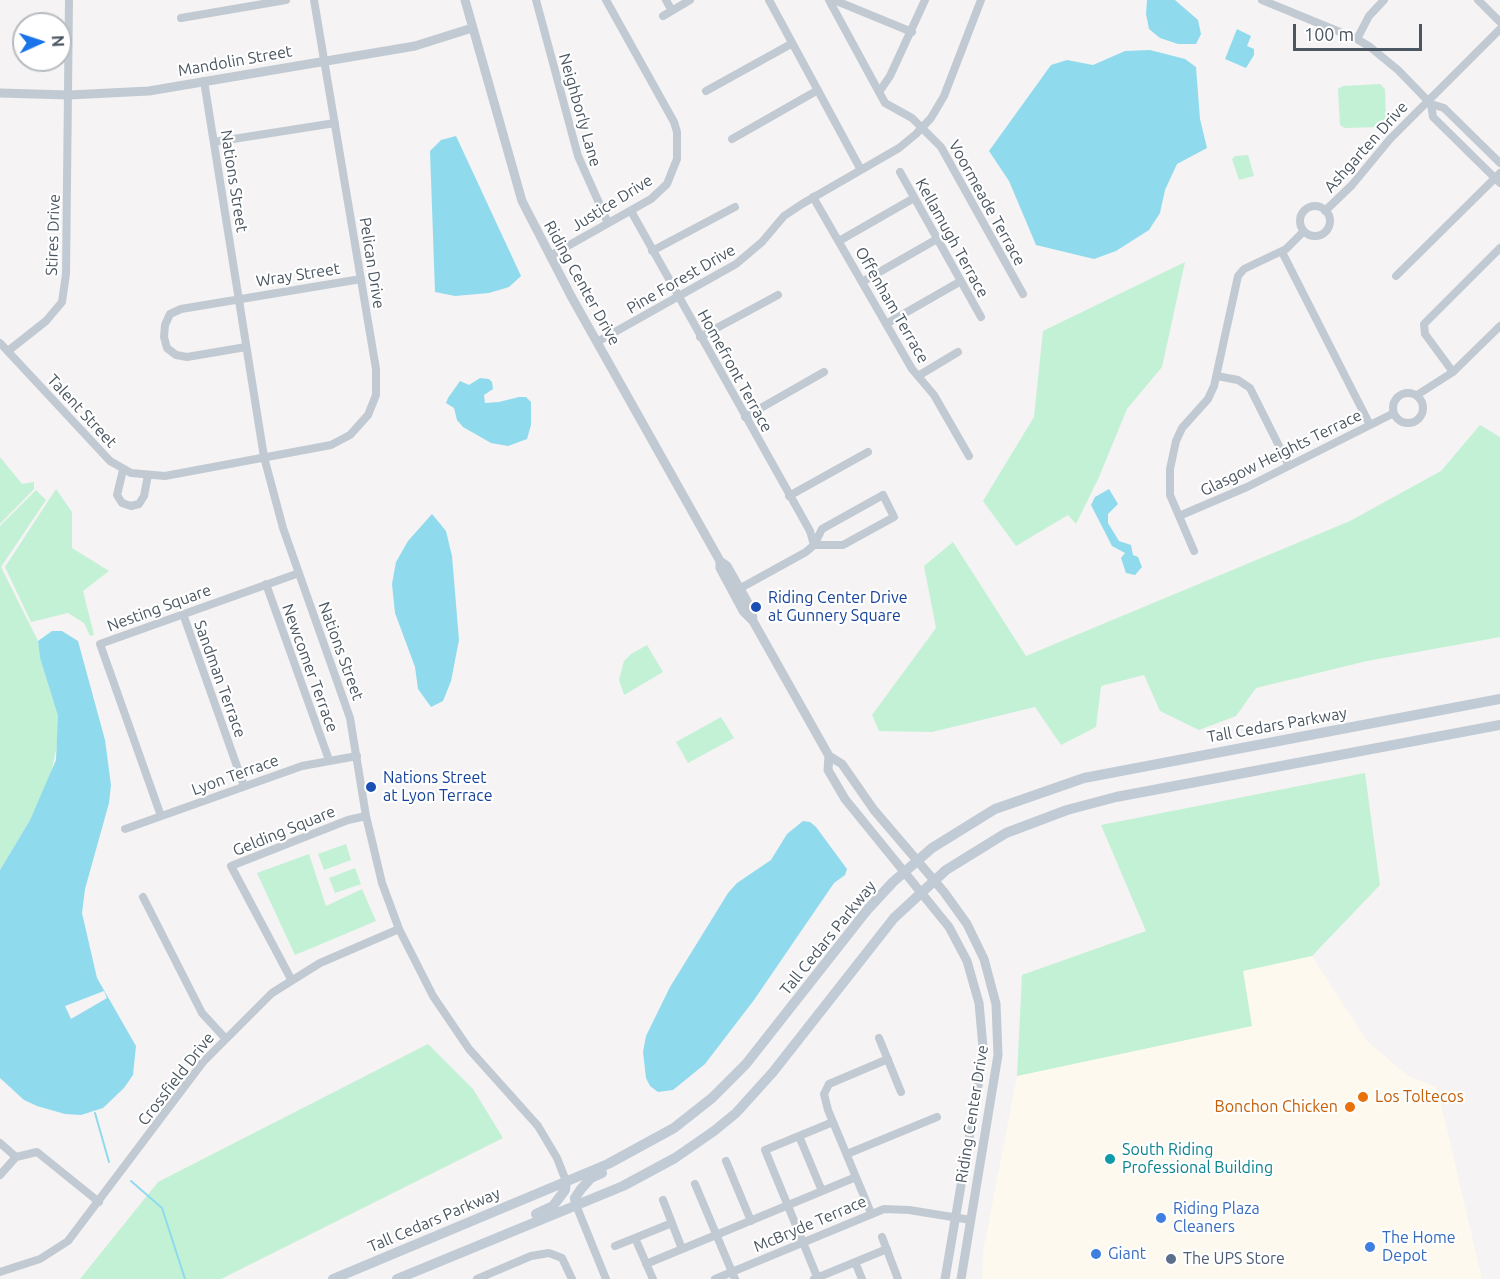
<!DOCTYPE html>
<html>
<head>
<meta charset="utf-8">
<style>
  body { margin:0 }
  #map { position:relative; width:1500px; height:1279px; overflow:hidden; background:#f5f3f3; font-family:Ubuntu,sans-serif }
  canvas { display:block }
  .north { position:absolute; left:12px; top:12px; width:60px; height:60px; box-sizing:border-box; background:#fff; border:2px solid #b7bbc0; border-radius:50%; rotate:87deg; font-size:16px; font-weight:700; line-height:24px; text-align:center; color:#4a5661 }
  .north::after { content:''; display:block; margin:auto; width:21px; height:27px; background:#1a73e8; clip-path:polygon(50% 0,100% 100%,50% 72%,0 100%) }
  .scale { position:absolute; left:1293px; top:24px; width:129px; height:27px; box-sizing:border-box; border:3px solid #4a5661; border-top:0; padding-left:8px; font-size:18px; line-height:21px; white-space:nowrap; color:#4a5661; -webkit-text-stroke:4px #fff; paint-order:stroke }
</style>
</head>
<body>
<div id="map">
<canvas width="1500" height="1279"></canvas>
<div class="north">N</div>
<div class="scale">100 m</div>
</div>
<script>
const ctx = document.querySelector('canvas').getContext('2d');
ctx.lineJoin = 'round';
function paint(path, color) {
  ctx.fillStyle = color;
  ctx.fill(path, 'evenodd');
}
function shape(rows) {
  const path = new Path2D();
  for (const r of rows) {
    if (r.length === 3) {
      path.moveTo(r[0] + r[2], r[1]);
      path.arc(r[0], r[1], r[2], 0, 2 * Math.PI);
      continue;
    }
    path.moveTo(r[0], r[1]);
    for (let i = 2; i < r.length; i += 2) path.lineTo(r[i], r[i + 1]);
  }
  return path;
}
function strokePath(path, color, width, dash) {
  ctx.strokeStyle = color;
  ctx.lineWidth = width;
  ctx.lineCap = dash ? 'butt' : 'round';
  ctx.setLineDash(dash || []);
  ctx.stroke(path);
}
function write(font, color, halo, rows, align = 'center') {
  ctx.font = font + ' Ubuntu,sans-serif';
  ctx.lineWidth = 4.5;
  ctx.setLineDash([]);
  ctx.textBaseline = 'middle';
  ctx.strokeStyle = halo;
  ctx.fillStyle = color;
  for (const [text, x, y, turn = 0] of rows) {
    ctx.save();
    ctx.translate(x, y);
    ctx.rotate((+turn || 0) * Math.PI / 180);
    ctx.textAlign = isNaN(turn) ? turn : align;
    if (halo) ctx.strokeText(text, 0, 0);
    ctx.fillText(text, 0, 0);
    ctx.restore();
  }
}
paint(shape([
  [1312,956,1367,1041,1408,1076,1437,1087,1482,1279,982,1279,983,1252,1017,1076,1251,1026,1242,971]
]), '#fdf9ef');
paint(shape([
  [1380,84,1385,89,1386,121,1381,127,1345,128,1340,125,1338,89,1343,86],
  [1248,155,1254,176,1239,180,1232,159,1235,156],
  [1185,262,1162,367,1127,409,1099,477,1076,524,1068,515,1016,546,983,501,1034,417,1043,331],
  [1480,425,1500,437,1500,637,1367,661,1256,688,1236,716,1199,730,1160,711,1144,675,1101,686,1096,727,1061,745,1035,707,932,732,879,731,872,715,936,628,924,566,953,542,1026,656,1350,521,1441,471],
  [0,457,22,484,34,482,34,489,0,524],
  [56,489,72,512,72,548,109,571,83,591,94,635,90,636,84,623,68,613,31,622,5,567],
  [36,490,46,500,1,567,38,641,40,658,58,716,59,735,51,774,30,820,0,870,0,526],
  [647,645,663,672,624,695,619,680,624,661,631,654],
  [721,717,734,738,688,763,676,742],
  [1365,773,1380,885,1312,956,1243,971,1252,1026,1017,1076,1022,975,1146,931,1101,825],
  [346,844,351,860,324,870,318,854],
  [309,854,326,906,362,889,376,921,295,955,257,873],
  [355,868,361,884,335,893,329,878],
  [428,1044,473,1089,503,1138,221,1279,80,1279,158,1182]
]), '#c3f1d5');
paint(shape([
  [1147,0,1175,0,1198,20,1201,34,1196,44,1178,44,1160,38,1149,29,1146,14],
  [1237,29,1251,36,1247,46,1254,49,1254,55,1246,68,1225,59],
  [1150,50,1185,59,1196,67,1200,119,1207,148,1177,164,1165,190,1160,213,1149,230,1116,251,1094,259,1036,245,1009,181,989,151,1051,65,1067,60,1093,65,1125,51],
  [456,136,521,276,509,287,489,293,455,296,435,292,430,151,441,140],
  [480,378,489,379,492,382,493,389,484,395,485,403,499,402,519,397,526,397,531,402,531,425,527,439,508,446,491,443,463,427,457,420,454,408,446,403,448,398,460,381,469,385],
  [1109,489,1118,504,1108,514,1108,523,1119,541,1131,545,1133,555,1138,557,1142,567,1135,575,1126,573,1121,558,1125,553,1112,546,1091,505,1095,497],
  [432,514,446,531,452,556,459,640,451,681,443,701,431,707,418,689,415,667,395,613,392,584,396,562,408,541],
  [52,631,62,631,78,641,105,740,111,785,109,803,85,889,82,913,97,978,136,1046,133,1075,124,1088,103,1108,81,1115,65,1114,37,1106,24,1100,0,1078,0,870,30,820,56,760,58,716,40,658,38,641],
  [803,821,810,822,816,827,847,869,845,875,834,883,754,1000,705,1064,673,1090,658,1092,650,1086,646,1078,643,1052,646,1036,670,987,728,893,737,883,771,860,787,834]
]), '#90daee');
paint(shape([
  [104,991,107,998,71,1019,65,1006]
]), '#f5f3f3');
strokePath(shape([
  [95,1113,109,1162],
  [131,1181,162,1208,185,1279]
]), '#90daee', 2);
strokePath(shape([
  [536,0,578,156,608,223],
  [666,0,672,11],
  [769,0,861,170],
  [829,0,885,103,912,118,941,147,1023,294],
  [834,0,912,32],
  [1262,0,1357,39,1370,47,1398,70,1431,104,1444,108,1500,163],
  [1478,0,1500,22],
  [663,16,690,0],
  [181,18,286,0],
  [1357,39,1369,16,1384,0],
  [204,81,264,457,283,528,350,718,366,816,382,883,399,929,433,996,469,1049,538,1126,557,1158,566,1181],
  [706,91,791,44],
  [879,92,890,76,925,0],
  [1431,104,1433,117,1500,183],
  [732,139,818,90],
  [214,142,335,123],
  [900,172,981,317],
  [813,197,912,369,934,395,969,456],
  [1315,221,15],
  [631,211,810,531,814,545],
  [1325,211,1352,185,1390,139,1500,29],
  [839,241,914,198],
  [652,251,735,207],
  [1282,252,1370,425],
  [550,256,651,199,667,184,677,159,677,132,674,122,606,0],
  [1396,276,1500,173],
  [862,282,937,239],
  [886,324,961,281],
  [700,337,778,295],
  [597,342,736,264,762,242,784,216,802,204,899,148,916,134,931,118,944,96,981,0],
  [0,343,110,461,131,473,165,476,331,445,350,435,368,415,376,395,376,369,314,0],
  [246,347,187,357,176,355,167,348,164,337,165,325,170,314,181,309,361,279],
  [8,351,46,321,62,302,66,274,69,0],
  [1453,372,1425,334,1424,324,1500,248],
  [918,376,958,352],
  [1217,376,1238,380,1250,388,1289,466],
  [1408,408,15],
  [1417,395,1453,372,1500,326],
  [745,417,824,372],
  [123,470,117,495,122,503,131,506,139,504,144,496,148,475],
  [789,496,868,452],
  [1179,516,1247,487,1394,413],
  [1194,551,1170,495,1170,469,1176,441,1182,428,1208,399,1214,386,1238,276,1244,269,1286,249,1304,231],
  [266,584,329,760],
  [737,590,806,552,814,545,822,529,883,495,894,517,843,545,814,545],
  [183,614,244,786],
  [161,816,100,644,299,573],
  [125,829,302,766,357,756],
  [143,897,202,1013,225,1038],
  [291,979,231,866,348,820,366,816],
  [879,1038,901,1092],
  [799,1136,822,1191],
  [0,1143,16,1157],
  [847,1154,937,1117],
  [726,1161,751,1221],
  [0,1175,16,1157,37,1152,99,1202],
  [695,1184,735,1279],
  [663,1200,682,1249],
  [576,1205,606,1279],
  [871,1213,828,1110,824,1094,829,1084,888,1059],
  [882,1237,898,1279],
  [635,1238,672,1223],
  [615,1246,635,1238,653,1279],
  [855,1262,862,1279],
  [646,1264,856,1177],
  [0,1272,40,1259,68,1241,203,1062,272,993,320,963,399,929],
  [477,1279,531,1256,549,1253,562,1258,572,1279],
  [715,1279,884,1209,909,1210,971,1220],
  [814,1279,887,1249],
  [818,1279,765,1150,833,1122]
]), '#c1cad2', 8);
strokePath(shape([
  [465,0,522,201,571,296,720,561,727,566,752,610,753,621],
  [0,93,69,95,149,91,415,46,472,28],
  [720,561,720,568,743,611,753,621,829,756,842,764,874,810,944,892,967,924,984,959,996,1004,998,1055,961,1279],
  [829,756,828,770,845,799,949,927,967,961,979,1003,983,1047,981,1068,945,1279]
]), '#c1cad2', 9);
strokePath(shape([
  [576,1205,575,1198,581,1189,591,1178,602,1173],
  [536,1214,553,1206,565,1190,566,1181],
  [333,1279,608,1164,674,1128,712,1098,746,1064,868,909,893,882,932,848,995,809,1084,778,1500,699],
  [397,1279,623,1186,675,1158,714,1131,736,1113,773,1072,894,918,946,870,1006,833,1067,810,1116,797,1500,725]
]), '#c1cbd6', 10);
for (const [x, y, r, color] of [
  [756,607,6,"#1a4fb4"],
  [371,787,6,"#1a4fb4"],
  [1363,1097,6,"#e8710a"],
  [1350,1107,6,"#e8710a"],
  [1110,1159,6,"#0f9aa8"],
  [1161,1218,6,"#3f7fe0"],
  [1370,1247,6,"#3f7fe0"],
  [1096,1254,6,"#3f7fe0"],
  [1171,1259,6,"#5c6f8a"]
]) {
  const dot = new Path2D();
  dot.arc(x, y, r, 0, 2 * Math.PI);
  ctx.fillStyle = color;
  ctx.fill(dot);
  strokePath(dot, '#fff', 2);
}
write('16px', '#4a5661', '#fff', [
  ["Mandolin Street",235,61,-10],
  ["Neighborly Lane",580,110,74],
  ["Ashgarten Drive",1366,147,-48],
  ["Nations Street",234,181,81],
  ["Justice Drive",612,203,-32],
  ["Voormeade Terrace",987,203,61],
  ["Stires Drive",53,235,-88],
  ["Kellamugh Terrace",952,238,61],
  ["Pelican Drive",372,263,81],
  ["Wray Street",298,275,-9],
  ["Pine Forest Drive",681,279,-30],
  ["Riding Center Drive",582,283,61],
  ["Offenham Terrace",892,305,60],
  ["Homefront Terrace",735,371,61],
  ["Talent Street",82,411,47],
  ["Glasgow Heights Terrace",1281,453,-26],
  ["Nesting Square",159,608,-20],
  ["Nations Street",341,651,70],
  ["Newcomer Terrace",310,668,70],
  ["Sandman Terrace",220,679,70],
  ["Tall Cedars Parkway",1277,725,-10],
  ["Lyon Terrace",235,775,-20],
  ["Gelding Square",284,831,-22],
  ["Tall Cedars Parkway",828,938,-51],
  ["Crossfield Drive",176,1079,-52],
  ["Riding Center Drive",972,1114,-81],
  ["Tall Cedars Parkway",434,1220,-23],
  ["McBryde Terrace",810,1224,-23]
]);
write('16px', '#164399', '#fff', [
  ["Riding Center Drive",768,598],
  ["at Gunnery Square",768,616],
  ["Nations Street",383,778],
  ["at Lyon Terrace",383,796]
], 'left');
write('16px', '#c56008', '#fff', [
  ["Los Toltecos",1375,1097],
  ["Bonchon Chicken",1338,1107,"right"]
], 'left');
write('16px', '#0d838f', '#fff', [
  ["South Riding",1122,1150],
  ["Professional Building",1122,1168]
], 'left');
write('16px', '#366cbe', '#fff', [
  ["Riding Plaza",1173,1209],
  ["Cleaners",1173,1227],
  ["The Home",1382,1238],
  ["Depot",1382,1256],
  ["Giant",1108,1254]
], 'left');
write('16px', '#4e5e75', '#fff', [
  ["The UPS Store",1183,1259]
], 'left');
</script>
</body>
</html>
